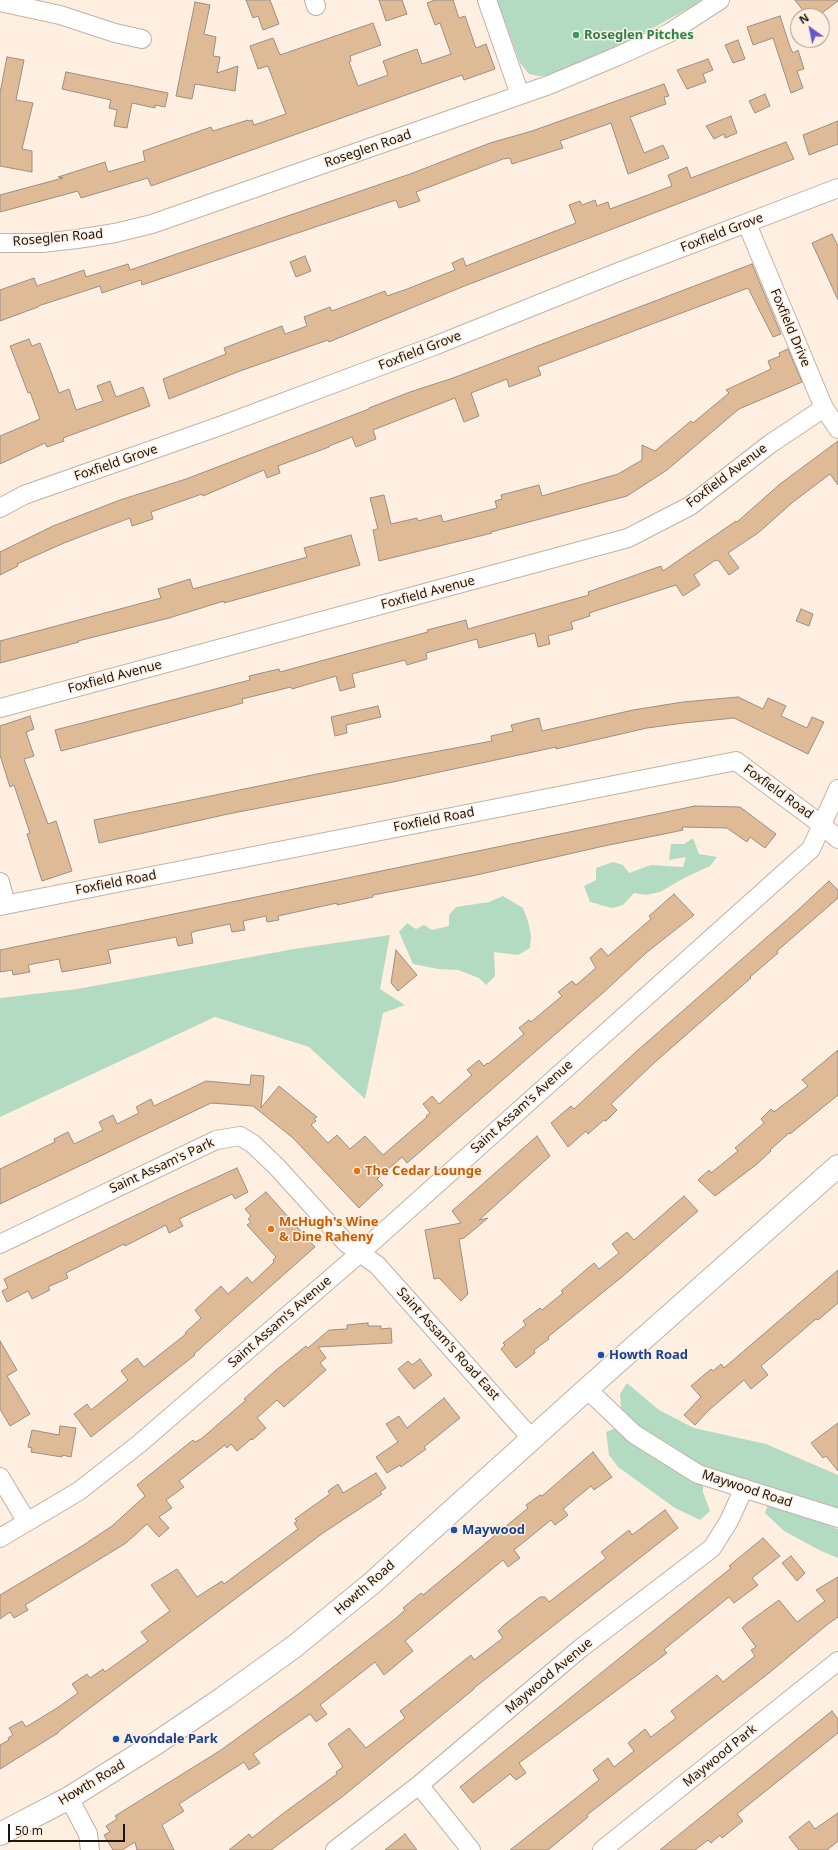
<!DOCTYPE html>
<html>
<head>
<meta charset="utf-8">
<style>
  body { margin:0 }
  #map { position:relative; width:838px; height:1850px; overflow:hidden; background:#ffefe1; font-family:"Noto Sans",sans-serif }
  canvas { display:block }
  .north { position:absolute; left:790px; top:8px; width:40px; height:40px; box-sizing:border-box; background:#ffefe1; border:1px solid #a4988e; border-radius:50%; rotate:327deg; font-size:11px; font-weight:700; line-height:16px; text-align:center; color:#1b1611 }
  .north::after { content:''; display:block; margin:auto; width:14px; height:18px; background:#6655ce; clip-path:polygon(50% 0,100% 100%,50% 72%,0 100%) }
  .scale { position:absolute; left:8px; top:1824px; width:117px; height:18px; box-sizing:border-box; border:2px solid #1b1611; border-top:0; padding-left:5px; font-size:12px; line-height:14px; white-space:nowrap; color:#1b1611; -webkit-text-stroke:3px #ffefe1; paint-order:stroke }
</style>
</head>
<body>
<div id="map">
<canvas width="838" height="1850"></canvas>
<div class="north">N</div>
<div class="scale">50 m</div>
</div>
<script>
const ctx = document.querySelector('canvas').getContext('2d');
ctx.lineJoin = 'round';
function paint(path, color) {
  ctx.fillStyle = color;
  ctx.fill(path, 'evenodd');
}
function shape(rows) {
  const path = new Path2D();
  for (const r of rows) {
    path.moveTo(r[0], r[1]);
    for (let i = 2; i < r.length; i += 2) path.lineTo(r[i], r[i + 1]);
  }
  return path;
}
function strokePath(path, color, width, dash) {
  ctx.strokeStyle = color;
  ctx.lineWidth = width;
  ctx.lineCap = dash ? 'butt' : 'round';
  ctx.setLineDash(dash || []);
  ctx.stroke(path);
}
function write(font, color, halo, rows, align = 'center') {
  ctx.font = font + ' "Noto Sans",sans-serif';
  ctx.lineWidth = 3;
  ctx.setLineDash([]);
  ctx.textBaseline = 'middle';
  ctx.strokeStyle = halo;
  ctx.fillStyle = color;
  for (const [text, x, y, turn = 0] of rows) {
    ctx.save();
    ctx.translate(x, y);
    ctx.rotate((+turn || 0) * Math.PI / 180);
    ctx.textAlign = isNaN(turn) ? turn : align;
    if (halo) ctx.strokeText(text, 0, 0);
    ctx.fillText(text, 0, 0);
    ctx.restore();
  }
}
paint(shape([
  [497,0,704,0,620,46,548,76,539,76,529,74,520,63],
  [693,838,699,854,717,857,710,866,686,877,660,892,646,895,634,893,623,905,612,908,590,902,584,886,596,880,596,868,613,862,623,865,629,873,651,865,683,867,686,857,669,860,671,844,684,844],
  [503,896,523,908,528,921,531,935,530,948,518,955,494,952,495,976,486,985,479,978,458,970,438,969,413,964,399,932,407,923,416,929,424,925,432,930,449,926,449,915,456,907,489,902],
  [390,935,380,989,405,1005,383,1013,365,1099,309,1047,215,1017,0,1117,0,998,77,989,294,949],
  [627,1383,659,1410,694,1428,766,1444,838,1475,838,1509,829,1508,822,1523,838,1529,838,1558,821,1551,784,1531,765,1513,773,1489,703,1483,703,1492,710,1511,700,1520,675,1508,618,1467,609,1455,606,1432,630,1422,621,1408,620,1394]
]), '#b3dbc1');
const building = shape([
  [246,0,270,0,279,24,263,30,258,16,253,18,246,0],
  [379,0,402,0,407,14,386,21,379,0],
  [435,0,453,0,459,18,465,16,476,48,486,44,495,69,464,80,462,75,151,186,148,178,81,198,78,191,0,212,0,195,63,178,58,177,105,162,108,172,145,161,143,151,211,127,213,131,248,120,248,121,252,120,254,125,286,114,268,66,258,69,250,46,273,38,280,55,373,23,381,45,350,56,351,61,349,62,358,86,388,75,383,61,417,49,422,64,451,54,440,23,435,25,427,3,435,0],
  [795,0,838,0,838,1,818,16,807,16,795,0],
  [195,2,210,5,204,34,216,37,213,56,220,57,217,73,238,66,235,91,195,84,192,99,176,96,195,2],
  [780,16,790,47,793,53,798,50,804,69,797,71,803,88,791,93,773,38,753,45,747,27,780,16],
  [738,40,745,59,733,63,725,45,738,40],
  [7,57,24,60,16,100,33,103,22,149,32,151,32,172,0,166,0,93,7,57],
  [708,59,713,70,703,74,706,82,687,89,677,70,708,59],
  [66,72,168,93,165,107,155,105,155,108,132,103,127,128,114,126,117,110,109,108,111,100,62,89,66,72],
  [664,84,669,96,664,97,666,104,630,117,644,153,663,145,669,158,628,174,611,123,560,141,563,148,512,164,510,158,503,159,416,192,420,201,399,208,396,200,142,285,141,280,102,293,100,286,38,306,38,307,0,321,0,290,34,278,37,286,84,270,86,277,128,264,130,270,410,174,490,143,532,131,664,84],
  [765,94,770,106,755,113,749,101,765,94],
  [731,116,737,133,725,138,724,134,714,139,706,126,731,116],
  [838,121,838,144,809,155,803,135,838,121],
  [786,142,794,159,462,287,329,342,328,340,240,371,169,399,163,379,226,354,224,348,282,326,285,334,307,326,304,317,330,307,332,311,385,291,387,296,407,289,455,270,452,263,463,258,466,266,576,223,569,205,580,201,582,205,595,200,597,206,608,202,610,209,672,186,668,175,687,167,691,178,786,142],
  [832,234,838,246,838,300,812,243,832,234],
  [305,256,311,271,296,277,290,262,305,256],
  [752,264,781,334,773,337,748,288,538,367,541,375,509,387,507,379,471,393,479,416,464,422,455,398,373,430,376,439,356,447,352,437,329,446,329,447,278,466,280,473,267,478,264,470,203,496,202,494,151,512,153,519,132,526,130,518,103,528,64,543,17,564,18,566,0,575,0,552,53,526,120,500,186,479,369,409,369,408,410,392,453,378,752,264],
  [29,339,32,346,40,343,59,393,69,389,76,410,103,401,97,386,110,381,116,397,143,387,150,406,63,438,64,441,47,447,45,443,0,464,0,436,40,419,30,392,28,393,10,346,29,339],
  [788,349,802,382,739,409,667,470,627,496,491,532,492,533,379,561,373,530,378,529,370,498,384,495,391,524,417,518,418,521,441,515,443,522,497,508,495,501,502,499,501,495,539,485,542,496,618,474,642,460,642,445,655,451,691,421,693,423,729,393,726,390,771,369,768,361,780,356,779,353,788,349],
  [838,441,838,485,830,474,793,502,758,533,728,553,739,568,729,575,718,560,714,561,694,575,700,585,683,596,676,585,589,613,590,616,571,622,573,629,548,636,550,644,538,647,535,633,479,648,477,639,426,653,427,659,407,665,405,660,352,674,355,687,340,691,336,676,292,689,291,687,242,699,243,703,61,751,55,730,250,680,249,676,279,669,280,672,428,632,427,630,466,620,468,629,589,595,588,592,661,566,663,571,736,521,737,522,780,484,838,441],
  [351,535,360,565,224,603,224,601,169,618,78,641,79,642,0,663,0,641,161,598,158,589,190,579,193,589,307,557,304,548,351,535],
  [801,609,813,614,809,626,796,621,801,609],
  [738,697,763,709,768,698,786,706,781,716,807,728,812,717,824,722,808,754,734,718,684,723,647,728,556,749,556,747,393,782,228,814,99,843,94,820,317,774,492,741,491,736,513,731,511,725,539,718,542,731,633,710,683,702,738,697],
  [378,706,381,717,346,725,347,733,335,736,331,717,378,706],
  [30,716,34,729,26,732,34,756,24,759,48,824,56,821,72,871,42,881,27,834,30,833,14,785,10,787,0,755,0,726,30,716],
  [695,806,740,807,776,834,765,848,750,837,747,842,727,828,682,827,683,830,664,834,604,846,472,876,373,895,373,897,337,905,337,903,278,916,279,920,267,922,266,916,243,921,245,930,232,932,230,924,196,931,191,933,193,943,178,946,176,937,108,950,111,963,62,972,59,959,28,965,30,972,13,975,12,970,0,972,0,950,695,806],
  [829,881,838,890,838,898,777,951,778,953,750,977,751,978,654,1063,611,1104,617,1110,606,1121,604,1120,588,1134,586,1131,568,1147,551,1123,571,1106,574,1109,638,1050,798,910,829,881],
  [674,894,694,915,646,953,604,992,407,1163,402,1157,377,1179,383,1185,359,1208,293,1138,253,1106,211,1103,0,1204,0,1169,55,1142,54,1139,68,1132,74,1144,103,1130,99,1122,113,1115,117,1124,139,1113,136,1107,151,1099,154,1106,206,1081,250,1085,251,1075,264,1076,261,1108,279,1086,317,1117,314,1119,316,1121,311,1125,328,1143,337,1135,350,1149,365,1136,383,1155,427,1117,426,1116,430,1113,423,1104,432,1096,439,1104,472,1075,467,1070,479,1060,484,1066,487,1063,488,1064,524,1034,519,1028,529,1020,531,1022,562,996,558,992,572,981,576,985,596,968,590,958,601,948,608,956,651,919,649,916,674,894],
  [396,950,417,975,398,991,391,983,396,950],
  [838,1050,838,1095,790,1134,789,1133,770,1150,771,1151,757,1164,715,1196,698,1180,709,1170,711,1173,738,1151,735,1148,764,1123,761,1119,771,1109,774,1112,808,1086,802,1080,838,1050],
  [537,1136,550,1156,479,1220,488,1218,464,1238,459,1239,468,1294,461,1301,439,1278,434,1279,425,1230,461,1223,452,1211,537,1136],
  [237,1168,248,1192,235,1199,232,1194,179,1219,183,1226,169,1233,166,1225,125,1246,124,1244,66,1273,68,1278,48,1287,50,1290,32,1299,28,1291,7,1302,2,1291,8,1288,4,1279,169,1199,237,1168],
  [266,1192,315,1247,194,1354,195,1355,91,1437,74,1414,87,1404,91,1410,128,1380,121,1371,137,1358,144,1367,186,1334,185,1333,201,1318,195,1310,221,1286,228,1294,247,1277,252,1283,274,1262,273,1260,276,1257,247,1225,251,1222,248,1219,251,1216,245,1209,266,1192],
  [684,1196,698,1211,623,1276,548,1337,549,1339,534,1350,535,1353,516,1368,501,1349,505,1345,503,1343,526,1325,523,1321,540,1308,542,1310,563,1293,561,1291,594,1263,599,1269,619,1253,612,1244,627,1232,634,1240,684,1196],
  [838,1270,838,1303,818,1320,816,1319,761,1366,768,1375,751,1389,744,1380,709,1410,695,1425,684,1415,701,1397,691,1386,711,1369,713,1371,721,1364,724,1368,838,1270],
  [368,1323,368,1326,381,1326,381,1329,391,1328,392,1343,318,1347,326,1358,320,1363,326,1370,284,1407,277,1400,257,1418,266,1428,252,1440,251,1439,237,1451,231,1444,227,1448,225,1445,179,1481,184,1487,166,1500,172,1508,159,1517,169,1528,159,1537,147,1524,126,1543,25,1605,28,1610,14,1618,10,1612,0,1619,0,1595,79,1548,112,1526,145,1496,137,1485,193,1440,195,1442,201,1439,246,1400,244,1399,275,1371,306,1346,308,1348,329,1330,347,1329,347,1325,368,1323],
  [0,1341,17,1370,7,1376,30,1414,10,1426,0,1409,0,1341],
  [420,1359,432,1375,414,1389,398,1369,408,1361,412,1365,420,1359],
  [444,1398,460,1418,424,1447,426,1449,401,1467,400,1465,387,1473,376,1457,398,1442,386,1424,399,1416,407,1428,444,1398],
  [838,1423,838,1471,826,1456,823,1458,811,1443,838,1423],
  [60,1426,76,1428,71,1457,62,1455,62,1457,31,1452,32,1448,28,1447,32,1430,59,1435,60,1426],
  [593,1452,612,1477,594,1490,591,1486,563,1509,568,1515,555,1525,551,1520,514,1550,520,1558,508,1567,503,1560,405,1641,413,1651,384,1675,375,1662,320,1705,327,1714,316,1722,310,1714,253,1754,260,1763,249,1770,244,1762,179,1804,184,1811,162,1825,174,1850,137,1850,135,1842,122,1850,113,1850,104,1835,110,1832,106,1826,117,1819,115,1816,221,1750,301,1692,395,1619,405,1610,403,1608,421,1593,423,1595,457,1567,528,1508,526,1505,540,1495,542,1496,593,1452],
  [376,1473,386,1488,380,1492,382,1494,323,1533,58,1732,58,1733,0,1769,0,1745,9,1740,8,1738,13,1735,9,1728,22,1721,26,1727,57,1708,78,1693,72,1684,87,1674,90,1678,103,1669,105,1672,148,1641,141,1632,170,1611,151,1585,177,1569,197,1597,222,1581,224,1584,298,1529,294,1523,297,1521,295,1519,330,1494,328,1491,338,1484,343,1493,376,1473],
  [665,1510,678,1528,474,1688,474,1689,342,1797,271,1850,229,1850,249,1834,252,1838,281,1815,337,1774,336,1772,343,1767,328,1744,349,1728,366,1748,405,1718,400,1711,471,1655,474,1660,503,1638,498,1631,504,1625,540,1597,545,1597,549,1602,606,1558,601,1552,629,1530,632,1535,665,1510],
  [763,1538,780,1556,752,1578,758,1585,734,1603,729,1597,667,1647,664,1650,667,1653,519,1763,526,1773,516,1780,510,1774,473,1803,460,1787,731,1568,729,1566,763,1538],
  [791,1556,805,1573,797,1581,782,1563,791,1556],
  [838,1577,838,1617,828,1624,769,1673,587,1815,588,1817,548,1850,510,1850,599,1780,593,1770,608,1758,614,1767,634,1751,628,1743,645,1729,651,1737,676,1718,671,1711,717,1675,723,1682,755,1656,751,1650,756,1647,742,1628,746,1624,779,1600,797,1622,825,1601,816,1590,838,1577],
  [832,1711,838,1719,838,1733,737,1814,743,1821,722,1838,720,1835,711,1843,708,1840,695,1850,660,1850,832,1711],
  [838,1813,838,1841,827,1850,799,1850,789,1837,809,1821,815,1829,838,1813],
  [405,1834,417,1850,385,1850,405,1834]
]);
paint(building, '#dfba97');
strokePath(building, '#9c8e82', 1);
const minor = shape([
  [314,0,316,6],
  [487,0,520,95],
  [0,2,60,15,115,33,142,39],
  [747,224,824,408,838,429],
  [0,243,42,243,77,239,115,233,152,224,549,85,618,56,669,33,720,0],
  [0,508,24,495,220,426,434,346,621,271,838,188],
  [0,708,628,538,690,506,770,444,824,408],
  [0,882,6,904],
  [0,906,736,761,822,825,838,839],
  [0,1244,216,1140,240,1136,253,1144,277,1167,346,1243,377,1265,532,1439],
  [587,1389,634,1434,698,1474,838,1518],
  [0,1477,27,1522],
  [0,1538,79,1491,139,1444,360,1253,811,849,838,789],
  [419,1785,471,1850],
  [69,1798,88,1834,90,1850],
  [335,1850,419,1785,581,1648,712,1548,729,1521,744,1488],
  [602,1850,838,1661]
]);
const major = shape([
  [0,1834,69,1798,155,1744,223,1698,295,1646,371,1584,587,1389,838,1166]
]);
strokePath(minor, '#c0b2a4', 20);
strokePath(major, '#c0b2a4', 24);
strokePath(minor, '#fff', 18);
strokePath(major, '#fff', 22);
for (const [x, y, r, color] of [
  [576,35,4,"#2e9e5b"],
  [357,1171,4,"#e8710a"],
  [271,1229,4,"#e8710a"],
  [601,1355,4,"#1a4fb4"],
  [454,1530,4,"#1a4fb4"],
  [116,1739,4,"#1a4fb4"]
]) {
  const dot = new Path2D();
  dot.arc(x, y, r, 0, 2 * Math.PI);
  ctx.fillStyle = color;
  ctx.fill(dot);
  strokePath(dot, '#ffefe1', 1.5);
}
write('bold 13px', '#27864d', '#ffefe1', [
  ["Roseglen Pitches",584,35]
], 'left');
write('13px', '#1b1611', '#ffefe1', [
  ["Roseglen Road",368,149,-19],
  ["Foxfield Grove",722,233,-21],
  ["Roseglen Road",58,238,-5],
  ["Foxfield Drive",790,328,67],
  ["Foxfield Grove",420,351,-21],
  ["Foxfield Grove",116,463,-19],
  ["Foxfield Avenue",727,476,-37],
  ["Foxfield Avenue",428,593,-15],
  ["Foxfield Avenue",115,677,-15],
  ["Foxfield Road",778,792,36],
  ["Foxfield Road",434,820,-11],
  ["Foxfield Road",116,883,-11],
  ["Saint Assam's Avenue",522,1107,-42],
  ["Saint Assam's Park",162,1166,-25],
  ["Saint Assam's Avenue",280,1322,-41],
  ["Saint Assam's Road East",448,1344,48],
  ["Maywood Road",747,1489,18],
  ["Howth Road",365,1588,-41],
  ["Maywood Avenue",549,1676,-40],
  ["Maywood Park",720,1756,-39],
  ["Howth Road",92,1783,-31]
]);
write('bold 13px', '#c56008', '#ffefe1', [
  ["The Cedar Lounge",365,1171],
  ["McHugh's Wine",279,1222],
  ["& Dine Raheny",279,1237]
], 'left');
write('bold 13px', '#164399', '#ffefe1', [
  ["Howth Road",609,1355],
  ["Maywood",462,1530],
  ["Avondale Park",124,1739]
], 'left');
</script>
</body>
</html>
